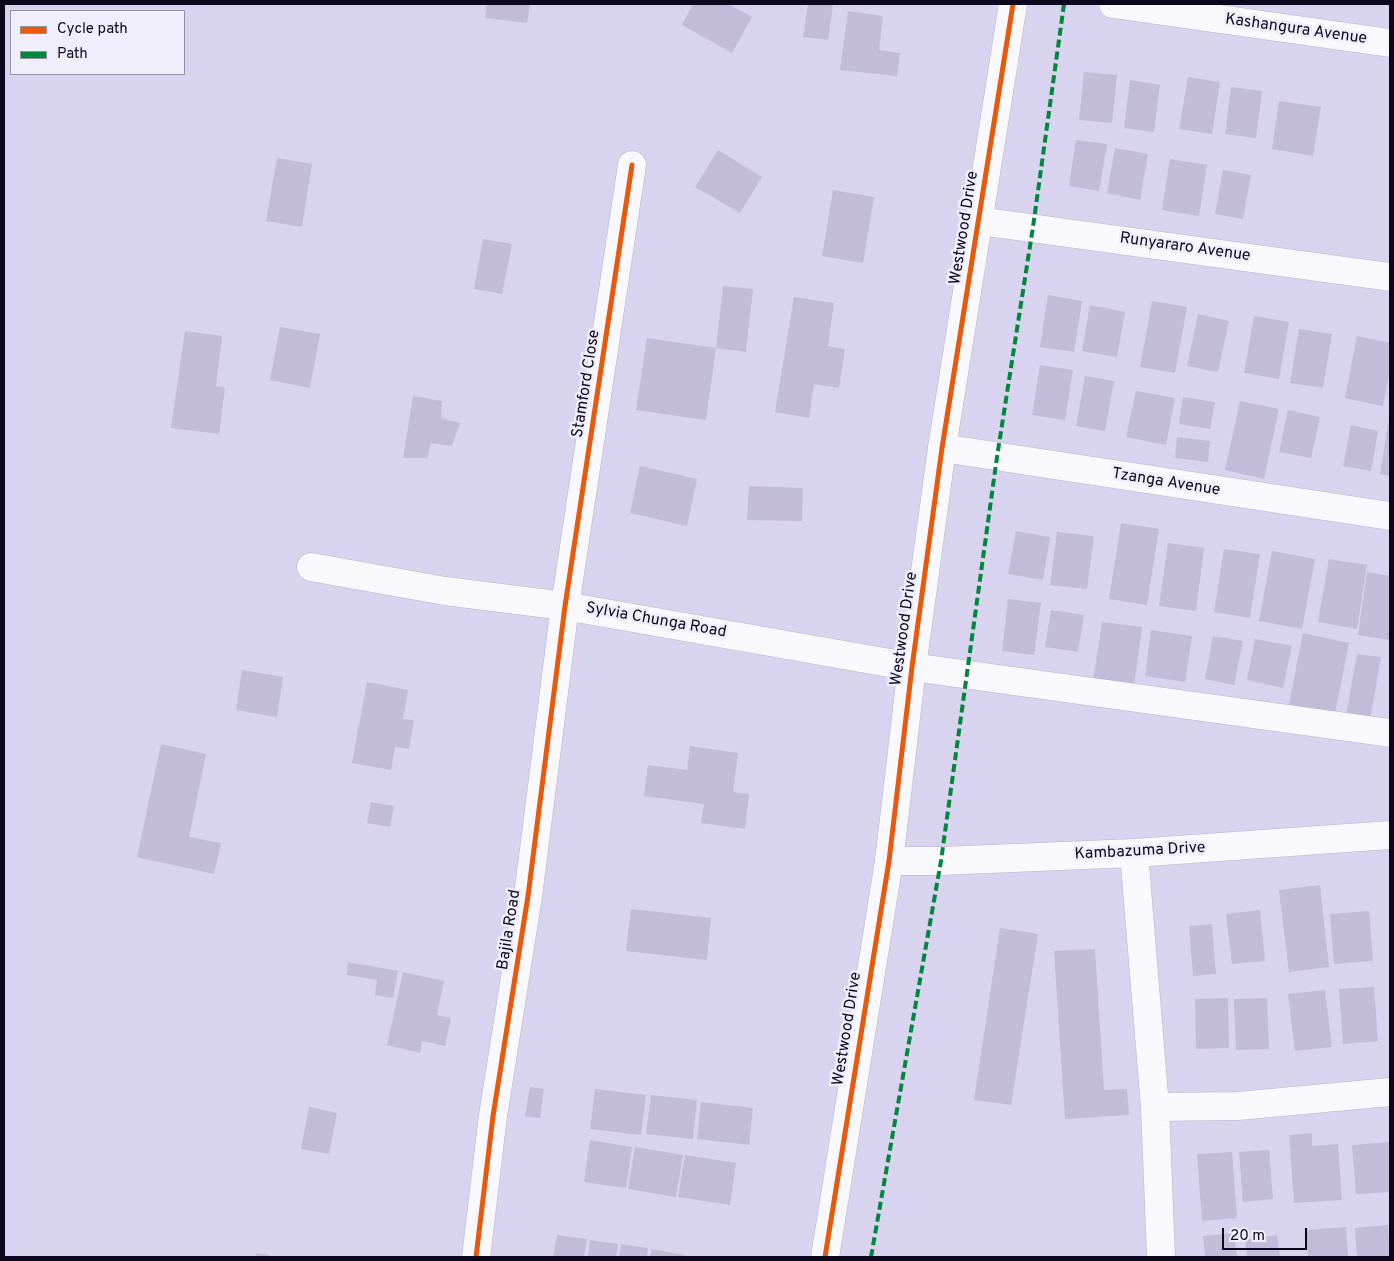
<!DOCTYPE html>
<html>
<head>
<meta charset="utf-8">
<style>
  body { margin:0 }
  #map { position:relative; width:1394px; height:1261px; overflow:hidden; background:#d8d3ef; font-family:Overpass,sans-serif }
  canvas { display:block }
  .frame { position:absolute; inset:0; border:5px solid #0d071d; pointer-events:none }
  .legend { position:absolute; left:10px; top:10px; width:175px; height:65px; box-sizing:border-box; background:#f0eefb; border:1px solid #9592a2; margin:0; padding:6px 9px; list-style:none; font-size:15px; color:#0d071d }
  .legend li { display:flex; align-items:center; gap:10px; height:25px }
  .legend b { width:25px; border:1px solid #9592a2 }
  .scale { position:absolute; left:1222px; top:1228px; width:85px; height:22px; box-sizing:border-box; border:2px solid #0d071d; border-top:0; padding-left:6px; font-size:15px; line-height:18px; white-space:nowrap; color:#0d071d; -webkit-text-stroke:4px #f0eefb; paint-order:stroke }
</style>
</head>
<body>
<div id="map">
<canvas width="1394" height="1261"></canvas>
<div class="frame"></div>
<ul class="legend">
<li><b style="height:6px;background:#e8590c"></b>Cycle path</li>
<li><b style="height:6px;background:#00873e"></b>Path</li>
</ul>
<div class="scale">20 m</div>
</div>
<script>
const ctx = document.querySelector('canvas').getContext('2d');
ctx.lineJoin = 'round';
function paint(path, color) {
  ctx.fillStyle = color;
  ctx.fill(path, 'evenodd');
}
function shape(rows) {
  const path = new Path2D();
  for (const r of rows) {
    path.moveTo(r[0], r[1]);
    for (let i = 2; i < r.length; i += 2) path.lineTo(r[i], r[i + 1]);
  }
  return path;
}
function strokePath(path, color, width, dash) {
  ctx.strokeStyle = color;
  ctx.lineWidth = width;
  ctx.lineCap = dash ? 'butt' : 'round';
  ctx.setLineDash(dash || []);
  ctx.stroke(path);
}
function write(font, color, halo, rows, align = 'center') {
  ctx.font = font + ' Overpass,sans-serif';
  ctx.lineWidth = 5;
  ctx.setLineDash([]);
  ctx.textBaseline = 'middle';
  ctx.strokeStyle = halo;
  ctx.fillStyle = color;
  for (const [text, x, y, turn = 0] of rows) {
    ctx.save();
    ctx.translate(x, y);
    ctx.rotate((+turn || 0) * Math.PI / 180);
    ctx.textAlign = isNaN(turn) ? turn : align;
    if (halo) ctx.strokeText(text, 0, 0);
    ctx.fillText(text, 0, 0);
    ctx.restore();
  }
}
paint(shape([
  [487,4,530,4,527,23,485,18],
  [693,4,728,4,752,17,732,53,682,25],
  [808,4,833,4,828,40,803,37],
  [848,11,883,16,879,50,900,53,897,76,840,70],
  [1084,72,1117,75,1112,123,1079,120],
  [1188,77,1220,82,1212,134,1179,129],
  [1130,80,1160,85,1154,132,1124,128],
  [1231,87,1262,91,1256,138,1225,134],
  [1279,101,1321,107,1313,156,1272,149],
  [1076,140,1107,144,1099,191,1069,186],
  [1115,148,1148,154,1140,200,1107,193],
  [718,150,762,177,740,213,695,187],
  [277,158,312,164,302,227,266,221],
  [1170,159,1207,165,1199,216,1162,210],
  [1223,170,1251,175,1243,219,1215,214],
  [833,190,874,197,863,263,822,256],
  [483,239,512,244,502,294,474,289],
  [723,286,753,289,746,352,716,348],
  [1048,295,1082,301,1074,352,1040,347],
  [794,297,834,303,828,346,845,349,839,388,814,384,809,418,775,412],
  [1152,301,1187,307,1175,373,1140,367],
  [1090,305,1125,312,1117,357,1082,351],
  [1198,314,1229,321,1218,372,1187,366],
  [1254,316,1289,322,1279,379,1244,373],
  [280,327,320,334,310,388,270,380],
  [1299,329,1332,334,1323,388,1290,383],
  [185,331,222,336,216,386,225,388,219,434,171,428],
  [1357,336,1390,343,1390,369,1383,406,1345,398],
  [647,338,716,348,706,420,636,410],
  [1040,365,1073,370,1065,420,1032,415],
  [1085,376,1114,381,1105,431,1076,426],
  [1136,391,1175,398,1166,445,1126,437],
  [413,396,442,401,441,418,460,423,452,446,431,443,427,458,403,458],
  [1183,397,1215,402,1210,429,1179,424],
  [1240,401,1279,409,1264,479,1225,470],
  [1288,410,1320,417,1311,458,1279,452],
  [1389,419,1390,420,1390,476,1380,474],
  [1351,425,1378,431,1371,471,1343,466],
  [1177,437,1210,441,1208,462,1175,458],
  [640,466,697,479,687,526,630,513],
  [749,486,803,488,802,521,747,520],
  [1121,523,1159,529,1147,605,1109,599],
  [1016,531,1050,537,1043,580,1008,574],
  [1057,532,1094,536,1087,589,1050,585],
  [1168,543,1204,548,1196,611,1159,606],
  [1224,549,1260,554,1250,618,1214,612],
  [1272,551,1315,559,1302,629,1259,621],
  [1329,559,1367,565,1357,629,1318,622],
  [1367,572,1390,576,1389,640,1358,635],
  [1008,599,1041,603,1034,655,1002,651],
  [1051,610,1084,615,1078,652,1045,647],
  [1102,622,1142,627,1134,686,1093,681],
  [1151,630,1192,636,1185,682,1145,676],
  [1303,633,1349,643,1334,718,1287,714],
  [1213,636,1243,641,1234,685,1205,679],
  [1255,639,1292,646,1283,688,1247,680],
  [1357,654,1381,657,1369,726,1345,722],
  [242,670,283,677,277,717,236,710],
  [367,682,408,690,403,719,414,720,409,749,395,747,391,770,352,763],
  [161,744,206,754,189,837,221,843,214,874,137,857],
  [690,746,738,753,733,792,749,794,745,829,701,823,704,804,644,796,648,765,687,770],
  [371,802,394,806,390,827,367,823],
  [1320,885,1329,967,1289,972,1279,890],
  [631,909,711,918,707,960,626,951],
  [1260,910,1265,961,1232,964,1226,914],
  [1369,911,1373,961,1334,964,1330,914],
  [1212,924,1216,974,1193,976,1189,926],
  [1000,928,1038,934,1011,1105,974,1100],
  [1095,949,1104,1090,1127,1089,1129,1115,1065,1119,1054,951],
  [348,962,398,971,393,998,375,995,377,980,347,975],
  [403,972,444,981,437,1015,451,1018,445,1046,422,1041,420,1053,387,1045],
  [1374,987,1378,1041,1343,1044,1339,989],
  [1325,990,1332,1047,1295,1051,1288,994],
  [1228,998,1229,1048,1196,1049,1195,999],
  [1267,998,1269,1049,1236,1050,1234,999],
  [530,1087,544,1089,540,1118,525,1116],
  [595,1089,646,1095,641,1135,590,1129],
  [651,1095,697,1100,693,1139,646,1134],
  [701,1102,753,1108,749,1145,697,1139],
  [309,1107,337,1113,329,1154,301,1149],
  [1312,1133,1312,1146,1338,1144,1342,1200,1294,1203,1289,1135],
  [590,1140,632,1147,626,1188,584,1182],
  [1390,1142,1390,1192,1356,1194,1352,1145],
  [635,1147,683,1155,676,1197,628,1189],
  [1269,1150,1273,1199,1243,1202,1239,1152],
  [1232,1152,1237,1218,1202,1221,1197,1154],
  [685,1155,736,1163,730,1205,678,1197],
  [1388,1225,1390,1257,1357,1257,1355,1228],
  [1346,1227,1348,1257,1308,1257,1306,1230],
  [1234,1233,1237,1257,1205,1257,1203,1236],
  [557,1235,587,1239,584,1257,553,1257],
  [1277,1235,1280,1257,1247,1257,1245,1240],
  [590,1240,618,1244,616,1257,588,1257],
  [621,1244,648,1248,647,1257,619,1257],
  [652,1249,685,1255,684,1257,650,1257],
  [256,1253,269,1255,269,1257,256,1257]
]), '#c2bcda');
const minor = shape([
  [1113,4,1390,43],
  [979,221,1390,277],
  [942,448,1390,516],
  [311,567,445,591,565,606,912,667,1390,733],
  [1134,853,1155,1107,1161,1257],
  [889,861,941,861,1134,853,1390,835],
  [1155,1107,1238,1106,1390,1092],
  [476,1257,493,1116,528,896,565,606,632,165]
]);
const tertiary = shape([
  [825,1257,889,861,912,667,942,448,1013,4]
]);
strokePath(minor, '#b7b2cb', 29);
strokePath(tertiary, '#b7b2cb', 29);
strokePath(minor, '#f9f8fd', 28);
strokePath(tertiary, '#f9f8fd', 28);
strokePath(shape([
  [871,1257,941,861,997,457,1033,227,1064,4]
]), '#00873e', 4, [8, 4]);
strokePath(shape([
  [476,1257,493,1116,528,896,565,606,632,165],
  [825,1257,889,861,912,667,942,448,1013,4]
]), '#e8590c', 5);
write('16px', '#0d071d', '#f0eefb', [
  ["Kashangura Avenue",1296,30,8],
  ["Westwood Drive",965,228,-81],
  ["Runyararo Avenue",1185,248,8],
  ["Stamford Close",587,384,-81],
  ["Tzanga Avenue",1166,483,9],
  ["Sylvia Chunga Road",656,621,10],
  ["Westwood Drive",905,629,-82],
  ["Kambazuma Drive",1140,852,-3],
  ["Bajila Road",510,930,-81],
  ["Westwood Drive",848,1029,-81]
]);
</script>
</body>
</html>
